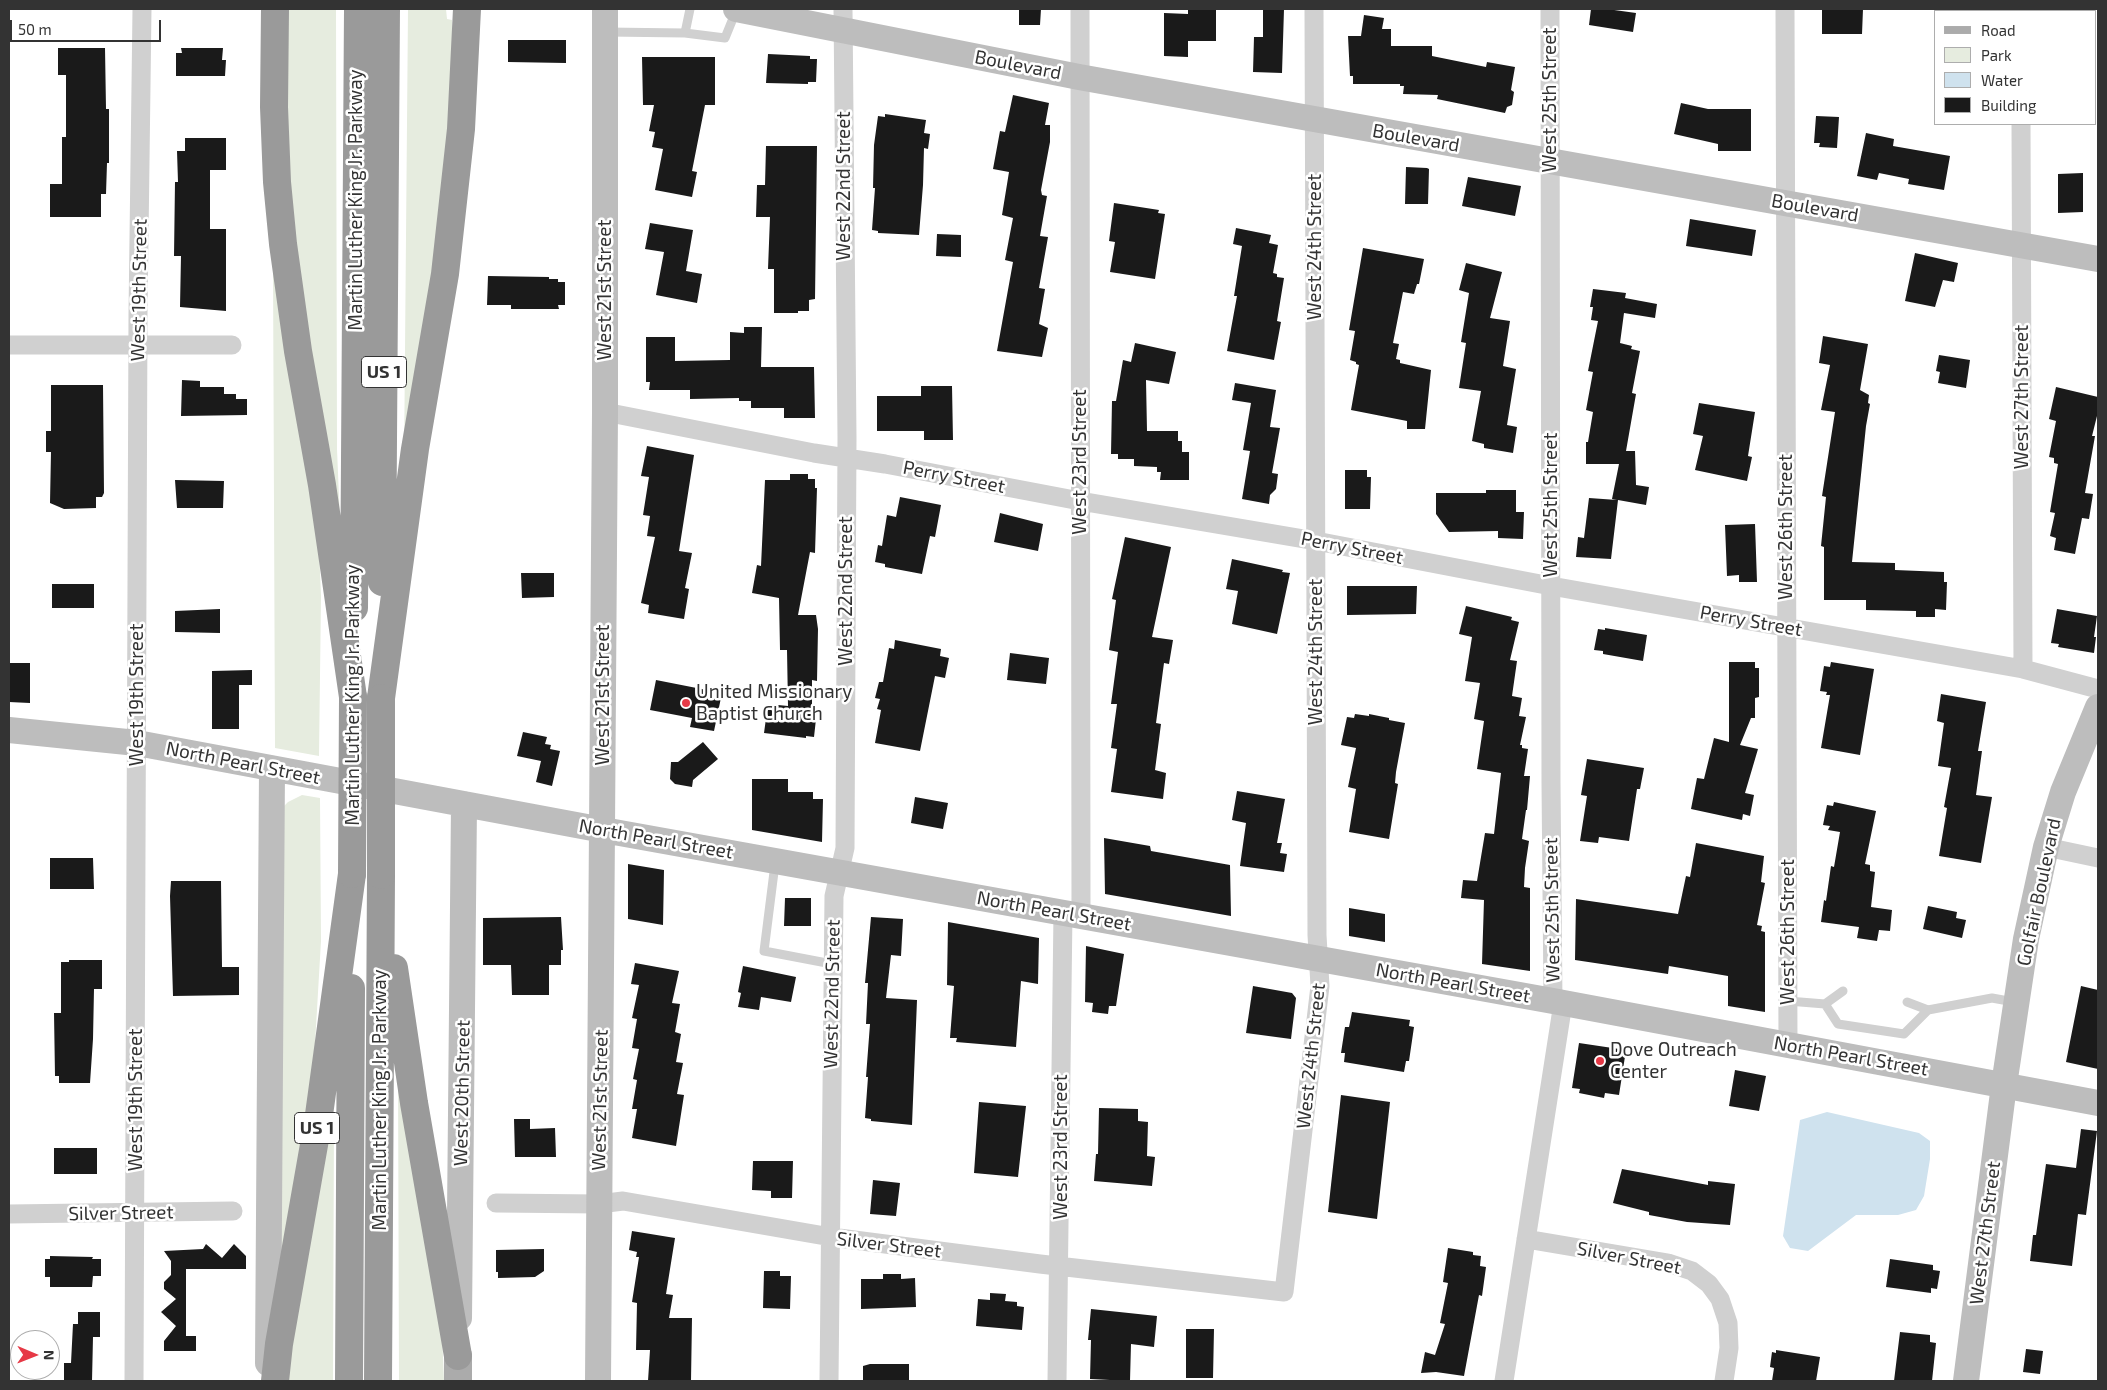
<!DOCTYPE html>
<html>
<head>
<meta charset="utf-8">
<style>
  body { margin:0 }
  #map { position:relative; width:2107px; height:1390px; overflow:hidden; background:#fff; font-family:"Exo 2",sans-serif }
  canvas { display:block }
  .frame { position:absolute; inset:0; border:10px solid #333; pointer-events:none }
  .legend { position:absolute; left:1934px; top:10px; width:162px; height:115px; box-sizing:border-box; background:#fff; border:1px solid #adadad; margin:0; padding:6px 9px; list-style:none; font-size:15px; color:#333 }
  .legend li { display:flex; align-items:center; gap:10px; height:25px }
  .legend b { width:25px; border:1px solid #adadad }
  .north { position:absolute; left:10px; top:1330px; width:50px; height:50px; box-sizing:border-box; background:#fff; border:1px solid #adadad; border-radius:50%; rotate:91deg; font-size:14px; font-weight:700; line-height:20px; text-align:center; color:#333 }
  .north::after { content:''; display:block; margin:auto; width:18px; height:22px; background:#e63946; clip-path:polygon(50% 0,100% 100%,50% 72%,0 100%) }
  .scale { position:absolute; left:10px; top:20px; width:151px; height:22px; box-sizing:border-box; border:2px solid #333; border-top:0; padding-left:6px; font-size:15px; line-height:18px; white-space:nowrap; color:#333; -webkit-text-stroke:4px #fff; paint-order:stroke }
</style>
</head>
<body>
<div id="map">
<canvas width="2107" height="1390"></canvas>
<div class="frame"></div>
<ul class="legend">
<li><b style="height:6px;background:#ababab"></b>Road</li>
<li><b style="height:14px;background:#e6ecdf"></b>Park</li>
<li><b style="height:14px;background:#cfe2ee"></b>Water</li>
<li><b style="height:14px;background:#1a1a1a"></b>Building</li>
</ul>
<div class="north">N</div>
<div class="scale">50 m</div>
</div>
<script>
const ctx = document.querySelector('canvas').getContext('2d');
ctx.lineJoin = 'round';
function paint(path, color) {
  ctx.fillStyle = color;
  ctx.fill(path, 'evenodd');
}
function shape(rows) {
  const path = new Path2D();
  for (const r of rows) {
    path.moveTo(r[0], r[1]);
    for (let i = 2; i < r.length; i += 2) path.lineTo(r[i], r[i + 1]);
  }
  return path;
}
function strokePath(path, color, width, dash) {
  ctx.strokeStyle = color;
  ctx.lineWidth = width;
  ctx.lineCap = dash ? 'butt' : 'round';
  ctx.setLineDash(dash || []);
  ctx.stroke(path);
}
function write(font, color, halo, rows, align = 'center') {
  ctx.font = font + ' "Exo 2",sans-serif';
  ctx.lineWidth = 5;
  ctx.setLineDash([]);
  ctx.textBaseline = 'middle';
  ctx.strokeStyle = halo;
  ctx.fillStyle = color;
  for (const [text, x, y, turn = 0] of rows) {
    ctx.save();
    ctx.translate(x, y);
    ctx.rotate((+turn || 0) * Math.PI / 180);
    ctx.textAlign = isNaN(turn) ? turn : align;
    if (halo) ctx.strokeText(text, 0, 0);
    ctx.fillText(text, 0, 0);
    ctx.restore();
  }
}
paint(shape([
  [287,9,336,9,337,449,341,545,296,262,286,128],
  [408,9,446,9,447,19,452,20,452,82,449,168,404,464],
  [273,265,318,525,321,596,319,756,275,748],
  [302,795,320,798,321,941,313,1078,281,1298,283,807,288,802],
  [398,1068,442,1332,444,1381,399,1381],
  [334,1114,333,1381,287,1381,292,1328,330,1122]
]), '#e6ecdf');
paint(shape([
  [1827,1112,1919,1133,1930,1141,1930,1159,1924,1196,1916,1210,1898,1215,1856,1215,1808,1251,1790,1248,1783,1236,1800,1120]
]), '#cfe2ee');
paint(shape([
  [1019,9,1041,9,1040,25,1019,25],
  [1263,9,1284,9,1282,73,1253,72,1254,37,1263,37],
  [1591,9,1607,9,1636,13,1633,32,1589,25],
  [1822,9,1863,9,1862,34,1822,34],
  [1188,10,1216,10,1216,41,1188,41,1188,57,1164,56,1164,13,1188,14],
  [1364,15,1384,18,1382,29,1391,29,1391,46,1432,46,1432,56,1486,67,1487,62,1515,67,1511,90,1514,92,1512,105,1507,107,1505,113,1437,99,1438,95,1403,94,1404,86,1400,86,1400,84,1353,84,1353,76,1350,76,1348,36,1361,36],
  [508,40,566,40,566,63,508,62],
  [58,48,105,48,106,109,109,109,109,163,107,163,106,194,101,194,101,217,50,217,50,184,62,184,62,137,66,137,66,75,58,75],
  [181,48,223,48,222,60,226,60,225,76,176,76,176,53,182,53],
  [768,54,810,56,810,59,817,59,816,82,808,82,808,84,766,83],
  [642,57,715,57,715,105,705,105,692,171,697,172,692,197,655,190,663,149,652,147,655,132,649,131,654,105,643,105],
  [1013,95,1049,103,1045,125,1050,125,1050,142,1041,190,1042,195,1047,196,1040,236,1048,237,1039,288,1045,289,1039,324,1048,328,1042,357,997,351,1013,262,1005,260,1013,218,1002,215,1009,172,993,169,1000,131,1005,132],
  [1681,103,1708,109,1751,109,1751,151,1718,151,1718,144,1674,134],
  [885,114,926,120,924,133,930,134,928,149,924,148,923,185,919,235,878,233,878,231,872,230,875,188,873,188,874,145,878,116,885,117],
  [1816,116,1839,117,1837,148,1819,147,1820,143,1814,143],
  [1866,133,1894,139,1893,146,1950,156,1944,190,1908,184,1909,179,1879,173,1877,180,1857,176],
  [185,138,226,138,226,170,210,170,210,229,226,229,226,311,180,307,181,256,174,256,175,182,178,182,177,151,185,151],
  [766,146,817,146,815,299,809,300,809,311,798,311,798,313,774,313,774,269,768,269,770,217,756,217,757,185,765,185],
  [1406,167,1427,168,1429,169,1428,204,1405,204],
  [2083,173,2083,212,2058,213,2058,174],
  [1468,177,1521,186,1515,216,1462,206],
  [1114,203,1159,210,1158,213,1165,214,1155,279,1110,272,1115,242,1109,241],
  [1690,219,1756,230,1752,256,1686,246],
  [650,223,693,230,686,271,702,274,697,303,656,295,664,252,645,249],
  [1236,228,1271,235,1269,243,1278,245,1273,273,1277,274,1277,277,1284,278,1277,321,1281,322,1274,360,1227,351,1237,296,1234,296,1242,246,1233,244],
  [937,234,961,235,961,257,936,256],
  [1363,248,1424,259,1419,284,1417,284,1414,294,1403,292,1393,343,1399,344,1396,359,1400,360,1400,363,1431,370,1425,429,1407,429,1407,421,1351,410,1359,365,1356,364,1356,362,1350,360,1355,331,1349,330],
  [1915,253,1958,263,1954,282,1943,280,1935,307,1905,301],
  [1466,263,1502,272,1490,318,1510,321,1503,366,1516,369,1507,425,1517,427,1513,453,1484,448,1484,444,1472,441,1481,391,1459,388,1466,343,1461,342,1469,293,1459,290],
  [488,276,549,277,549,279,558,279,558,282,565,282,565,305,558,305,559,309,511,309,511,305,487,305],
  [1593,289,1626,293,1625,298,1657,304,1655,318,1624,313,1620,343,1632,346,1631,349,1640,351,1632,393,1636,394,1626,451,1635,451,1636,485,1649,487,1646,505,1618,500,1611,559,1576,557,1578,537,1584,538,1589,498,1617,500,1612,499,1619,464,1586,464,1586,442,1588,442,1593,412,1586,410,1593,372,1588,371,1598,321,1591,320,1593,307,1590,307],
  [744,327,762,327,761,367,814,367,815,418,784,418,784,408,751,408,751,401,739,401,739,398,690,399,690,390,649,390,650,382,646,382,646,337,675,337,675,361,730,360,730,332,744,333],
  [1823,336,1868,344,1860,390,1869,395,1868,403,1870,404,1866,426,1852,562,1895,563,1895,570,1944,572,1944,582,1947,582,1946,610,1935,609,1935,617,1916,617,1916,611,1866,610,1866,600,1824,600,1824,547,1821,546,1826,497,1822,496,1835,412,1821,410,1830,365,1819,363],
  [1135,343,1176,352,1169,384,1146,380,1147,431,1178,431,1178,441,1182,441,1182,452,1189,452,1189,480,1160,480,1161,472,1157,472,1157,467,1134,466,1134,459,1118,459,1118,454,1111,454,1112,401,1116,401,1123,360,1131,362],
  [1939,355,1970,360,1966,388,1938,383,1940,372,1936,371],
  [182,380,200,381,200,387,224,387,224,394,236,394,236,399,247,399,247,415,181,416],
  [1235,383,1276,390,1270,427,1280,428,1272,473,1278,474,1276,489,1270,495,1269,504,1242,499,1250,451,1243,450,1251,403,1232,400],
  [51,385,103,385,104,493,102,497,96,497,96,508,64,509,50,503,51,452,46,452,46,431,51,431],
  [921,386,952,386,953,440,924,440,924,431,877,431,877,396,921,396],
  [2056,387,2098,397,2098,412,2092,436,2095,436,2085,493,2093,494,2089,519,2082,518,2075,554,2054,550,2056,538,2050,536,2055,513,2050,512,2058,464,2054,463,2054,458,2049,457,2056,421,2049,419],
  [1699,403,1755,412,1748,456,1752,457,1747,481,1695,470,1703,436,1693,434],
  [647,446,694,455,679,551,692,553,685,588,689,589,684,619,648,613,649,605,641,603,655,537,647,536,650,516,643,515,649,477,641,476],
  [1345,470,1367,470,1367,477,1371,477,1370,509,1345,509],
  [790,474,808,474,808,479,815,479,815,488,817,488,815,553,810,552,798,615,816,615,818,629,817,681,812,680,812,709,817,710,814,737,806,736,806,738,764,733,768,704,788,706,787,650,780,650,779,598,752,593,757,565,761,566,765,480,790,480],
  [175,480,224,481,223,508,177,508],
  [1486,490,1516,490,1516,512,1524,512,1523,539,1498,538,1498,531,1449,532,1436,514,1436,493,1486,493],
  [900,497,941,505,935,537,930,536,922,574,885,567,885,564,875,562,878,545,882,546,887,515,896,517],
  [1000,513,1043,524,1038,551,994,542],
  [1755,524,1757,582,1739,582,1739,575,1727,576,1725,525],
  [1125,537,1171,547,1152,637,1173,640,1169,664,1164,663,1156,723,1161,724,1155,770,1166,773,1163,799,1111,792,1117,749,1111,748,1117,704,1111,704,1118,652,1109,650,1116,600,1112,599],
  [1232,559,1283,570,1282,572,1290,573,1277,634,1232,624,1238,591,1226,589],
  [521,573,554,573,554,597,522,598],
  [52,584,94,584,94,608,52,608],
  [1347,586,1417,586,1416,614,1347,615],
  [1466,606,1512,617,1511,620,1519,622,1510,660,1517,661,1512,696,1522,698,1519,716,1526,717,1520,745,1522,745,1522,748,1528,749,1524,776,1530,776,1527,810,1526,810,1522,839,1529,841,1525,868,1524,887,1530,888,1530,971,1482,964,1484,900,1461,898,1463,880,1477,881,1485,833,1494,834,1501,773,1477,769,1484,721,1474,719,1480,683,1465,681,1472,637,1459,634],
  [220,609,220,633,175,632,175,611],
  [2057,609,2097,616,2094,637,2096,637,2094,653,2058,647,2059,644,2051,643],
  [1605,628,1647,635,1643,661,1603,654,1603,651,1594,650,1598,629,1605,630],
  [895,640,941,649,940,656,949,658,945,678,935,676,920,751,875,743,881,710,877,709,880,699,875,698,879,682,883,682,889,648,894,649],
  [1010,653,1049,658,1046,684,1007,680],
  [1729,662,1755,662,1755,668,1759,668,1759,697,1755,698,1755,718,1751,718,1740,745,1758,749,1745,793,1754,795,1750,816,1743,814,1742,820,1691,809,1697,778,1704,779,1714,738,1729,742],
  [1831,662,1874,669,1860,755,1821,748,1830,695,1826,695,1827,692,1820,691,1824,666,1830,667],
  [9,663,30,663,30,703,9,702],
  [252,670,252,685,239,685,239,729,212,729,212,671],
  [656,680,722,693,714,731,690,727,692,718,650,710],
  [1941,694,1986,702,1978,751,1982,751,1976,795,1992,797,1981,863,1939,856,1947,808,1944,807,1951,768,1938,766,1944,723,1937,721],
  [1355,714,1369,716,1369,714,1389,718,1389,720,1405,723,1396,772,1395,783,1398,784,1389,839,1349,832,1356,789,1348,787,1356,748,1341,745,1347,717,1354,718],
  [523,732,547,737,545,744,551,745,550,749,560,751,552,786,536,782,541,761,517,756],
  [703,742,718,759,693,780,692,787,675,784,670,779,671,762,678,762],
  [1587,759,1644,768,1640,789,1637,789,1629,841,1599,837,1598,843,1580,841,1587,796,1581,795],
  [752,779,788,779,788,792,813,792,813,799,823,799,822,842,752,830],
  [1237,791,1285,799,1277,843,1282,843,1280,853,1287,854,1284,872,1240,866,1246,823,1232,820],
  [915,797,948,803,943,829,911,823],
  [1834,802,1876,811,1865,864,1870,865,1870,871,1875,872,1871,907,1892,910,1890,931,1879,930,1877,941,1857,938,1859,927,1821,922,1824,900,1826,901,1831,866,1834,867,1840,832,1828,830,1830,826,1823,825,1827,805,1833,806],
  [1104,838,1150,846,1151,851,1230,865,1231,916,1105,894],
  [1696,843,1764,856,1761,882,1765,883,1757,925,1762,926,1761,931,1765,932,1765,1012,1728,1006,1728,976,1669,966,1668,974,1575,960,1576,899,1678,914,1686,876,1690,877],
  [50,858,93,858,94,889,50,889],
  [628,864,664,870,663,925,628,919],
  [171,881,221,881,222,967,239,967,239,995,173,996,170,896],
  [785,898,811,898,811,926,784,926],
  [1928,906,1957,912,1956,918,1966,920,1962,938,1923,929],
  [1349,908,1385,914,1385,942,1349,936],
  [561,917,563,950,561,950,561,965,549,965,549,995,512,995,511,965,483,965,483,918],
  [871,917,903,919,901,956,891,955,886,998,917,1000,912,1125,871,1121,871,1119,865,1118,868,1077,866,1077,870,1024,866,1024,868,983,865,983],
  [948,922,1039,938,1038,984,1021,981,1016,1047,956,1042,957,1038,950,1038,954,986,947,985],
  [1086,946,1124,954,1116,1006,1109,1006,1108,1014,1092,1012,1093,1003,1085,1002],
  [69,960,102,960,102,989,94,989,93,1039,90,1083,59,1083,59,1076,55,1076,54,1013,61,1013,61,962,69,962],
  [635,963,679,971,672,1003,680,1004,675,1032,681,1034,676,1062,683,1063,677,1094,684,1095,676,1146,632,1138,637,1109,632,1109,637,1080,633,1079,639,1049,632,1048,637,1019,632,1018,639,985,631,984],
  [743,966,796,977,791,1002,761,997,759,1010,738,1007,741,993,738,992],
  [1253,986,1292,993,1296,998,1291,1039,1246,1033],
  [2081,986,2098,990,2098,1069,2066,1062],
  [1352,1012,1410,1020,1409,1026,1414,1027,1409,1061,1406,1061,1404,1072,1344,1062,1345,1053,1341,1053,1345,1027,1349,1027],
  [1579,1043,1626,1050,1619,1095,1605,1093,1604,1098,1579,1093,1580,1089,1572,1088],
  [1735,1070,1766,1076,1759,1111,1729,1106],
  [1341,1095,1390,1102,1377,1219,1328,1212],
  [979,1102,1026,1106,1018,1177,974,1173],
  [1099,1108,1138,1109,1138,1121,1148,1122,1147,1156,1155,1157,1152,1186,1094,1181,1096,1154,1098,1154],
  [514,1119,530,1119,530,1129,555,1128,556,1157,515,1157],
  [2081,1129,2097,1131,2086,1215,2078,1214,2072,1266,2030,1261,2033,1235,2036,1235,2046,1164,2076,1168],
  [54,1148,97,1148,97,1174,54,1174],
  [753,1161,793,1161,792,1198,771,1198,771,1191,752,1190],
  [1622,1169,1708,1185,1708,1181,1735,1184,1730,1225,1687,1222,1649,1215,1649,1212,1613,1203],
  [873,1180,900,1183,896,1216,870,1214],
  [632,1231,675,1238,666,1294,673,1295,669,1318,692,1318,691,1381,648,1381,650,1350,636,1350,637,1303,632,1302,639,1257,636,1257,637,1252,629,1250],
  [206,1244,222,1258,234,1244,246,1256,246,1269,186,1269,186,1336,196,1336,196,1351,164,1351,164,1341,176,1326,161,1312,176,1299,164,1289,164,1282,171,1275,171,1261,164,1251,203,1249],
  [1448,1248,1473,1252,1473,1255,1481,1256,1480,1266,1486,1267,1482,1296,1479,1295,1464,1376,1436,1372,1421,1373,1425,1352,1435,1355,1445,1324,1440,1323,1448,1283,1443,1282],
  [544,1249,544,1271,535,1277,498,1278,498,1272,496,1272,496,1250],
  [50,1256,93,1257,92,1259,101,1259,101,1276,93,1276,92,1287,50,1287,50,1277,45,1277,45,1259,50,1259],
  [1890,1259,1933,1265,1933,1270,1940,1271,1937,1289,1931,1288,1931,1293,1886,1287],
  [764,1271,780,1271,780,1276,791,1276,790,1309,763,1308],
  [883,1274,901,1274,901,1279,915,1278,916,1307,861,1309,861,1279,883,1279],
  [990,1293,1006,1294,1005,1301,1017,1302,1017,1306,1024,1307,1022,1330,976,1326,978,1299,990,1300],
  [1091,1309,1157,1316,1154,1347,1131,1344,1130,1381,1090,1379,1091,1340,1088,1340],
  [78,1312,100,1312,100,1337,93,1337,92,1381,64,1381,64,1363,71,1363,73,1324,78,1324],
  [1186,1329,1214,1329,1213,1378,1186,1378],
  [1900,1332,1930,1335,1930,1342,1936,1343,1932,1381,1894,1381],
  [2026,1349,2043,1351,2040,1374,2023,1372],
  [1776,1350,1820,1357,1816,1381,1772,1381,1774,1368,1770,1367,1772,1352,1776,1353],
  [870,1364,909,1364,909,1381,863,1381,863,1366]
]), '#1a1a1a');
strokePath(shape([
  [607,32,685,33,690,9],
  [685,33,725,38,736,11],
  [775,864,764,951,832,964],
  [1788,1001,1825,1004,1843,991],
  [1907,1002,1928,1010,1992,998,2014,1002],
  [1825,1004,1838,1024,1904,1034,1928,1010]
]), '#d0d0d0', 9);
strokePath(shape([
  [1080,9,1081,916],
  [1550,9,1551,783,1553,1001],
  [1785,9,1788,1045],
  [2021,9,2021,11],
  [2021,124,2023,669],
  [9,345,232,345],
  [605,412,814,453,885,464,1080,501,1316,541,1551,586,2023,669,2098,689],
  [2046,847,2098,858],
  [496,1203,599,1204,623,1201,831,1237,1040,1264,1284,1292,1320,986,1317,935,1314,9],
  [9,1214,233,1211],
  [1526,1239,1668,1263,1692,1271,1709,1284,1720,1299,1728,1323,1729,1348,1724,1381],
  [134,1381,138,314,142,9],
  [829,1381,834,896,845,848,847,438,843,9],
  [1057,1381,1063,912],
  [1504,1381,1563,1003]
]), '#d0d0d0', 19);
strokePath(shape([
  [736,9,1079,77,2098,259],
  [9,730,137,743,603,830,1553,1001,2098,1103],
  [459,1318,464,804],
  [268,1363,272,769],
  [598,1381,605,412,605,9],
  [1966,1381,2004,1085,2026,939,2046,847,2063,792,2098,707]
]), '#bdbdbd', 26);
strokePath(shape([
  [458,1381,458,1356]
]), '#ababab', 28);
strokePath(shape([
  [275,9,274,107,277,182,283,244,298,351,322,485,353,697],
  [382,582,386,9],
  [354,608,358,9],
  [381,698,415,449,445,274,461,129,467,9],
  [394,968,414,1103,458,1356],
  [275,1381,279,1344,318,1122,352,874],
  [349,1381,351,988],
  [378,1381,381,875]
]), '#9a9a9a', 28);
strokePath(shape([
  [352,874,353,697],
  [381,875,381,698]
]), '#9a9a9a', 28);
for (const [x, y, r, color] of [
  [686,703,5,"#e63946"],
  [1600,1061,5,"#e63946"]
]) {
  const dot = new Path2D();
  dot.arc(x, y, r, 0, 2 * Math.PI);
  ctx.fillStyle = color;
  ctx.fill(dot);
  strokePath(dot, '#fff', 2);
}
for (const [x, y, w] of [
  [384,372,45],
  [317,1128,45]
]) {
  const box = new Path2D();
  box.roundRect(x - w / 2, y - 15.5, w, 31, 4);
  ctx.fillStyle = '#fff';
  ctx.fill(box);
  strokePath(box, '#333', 1);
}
write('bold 18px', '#333', null, [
  ["US 1",384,372],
  ["US 1",317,1128]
]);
write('19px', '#333', '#fff', [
  ["Boulevard",1018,65,11],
  ["West 25th Street",1550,100,-90],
  ["Boulevard",1416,138,10],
  ["West 22nd Street",844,186,-90],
  ["Martin Luther King Jr. Parkway",356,200,-90],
  ["Boulevard",1815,208,10],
  ["West 24th Street",1315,247,-90],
  ["West 19th Street",139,290,-89],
  ["West 21st Street",605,290,-90],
  ["West 27th Street",2022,397,-90],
  ["West 23rd Street",1080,462,-90],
  ["Perry Street",954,477,11],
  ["West 25th Street",1551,505,-90],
  ["West 26th Street",1786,527,-90],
  ["Perry Street",1352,548,11],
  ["West 22nd Street",846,591,-90],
  ["Perry Street",1751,621,10],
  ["West 24th Street",1316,652,-90],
  ["West 19th Street",137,695,-90],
  ["Martin Luther King Jr. Parkway",353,695,-90],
  ["West 21st Street",603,695,-90],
  ["North Pearl Street",243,763,11],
  ["North Pearl Street",656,839,10],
  ["Golfair Boulevard",2039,892,-78],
  ["West 25th Street",1552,910,-91],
  ["North Pearl Street",1054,911,10],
  ["West 26th Street",1788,932,-90],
  ["North Pearl Street",1453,983,10],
  ["West 22nd Street",832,994,-89],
  ["West 24th Street",1311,1056,-84],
  ["North Pearl Street",1851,1056,10],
  ["West 20th Street",462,1093,-89],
  ["West 19th Street",136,1100,-90],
  ["Martin Luther King Jr. Parkway",380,1100,-90],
  ["West 21st Street",600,1100,-89],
  ["West 23rd Street",1061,1147,-90],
  ["Silver Street",121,1213,-1],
  ["West 27th Street",1985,1233,-83],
  ["Silver Street",889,1245,7],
  ["Silver Street",1629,1258,11]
]);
write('19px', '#333', '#fff', [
  ["United Missionary",696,692],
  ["Baptist Church",696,714],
  ["Dove Outreach",1610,1050],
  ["Center",1610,1072]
], 'left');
</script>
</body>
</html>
